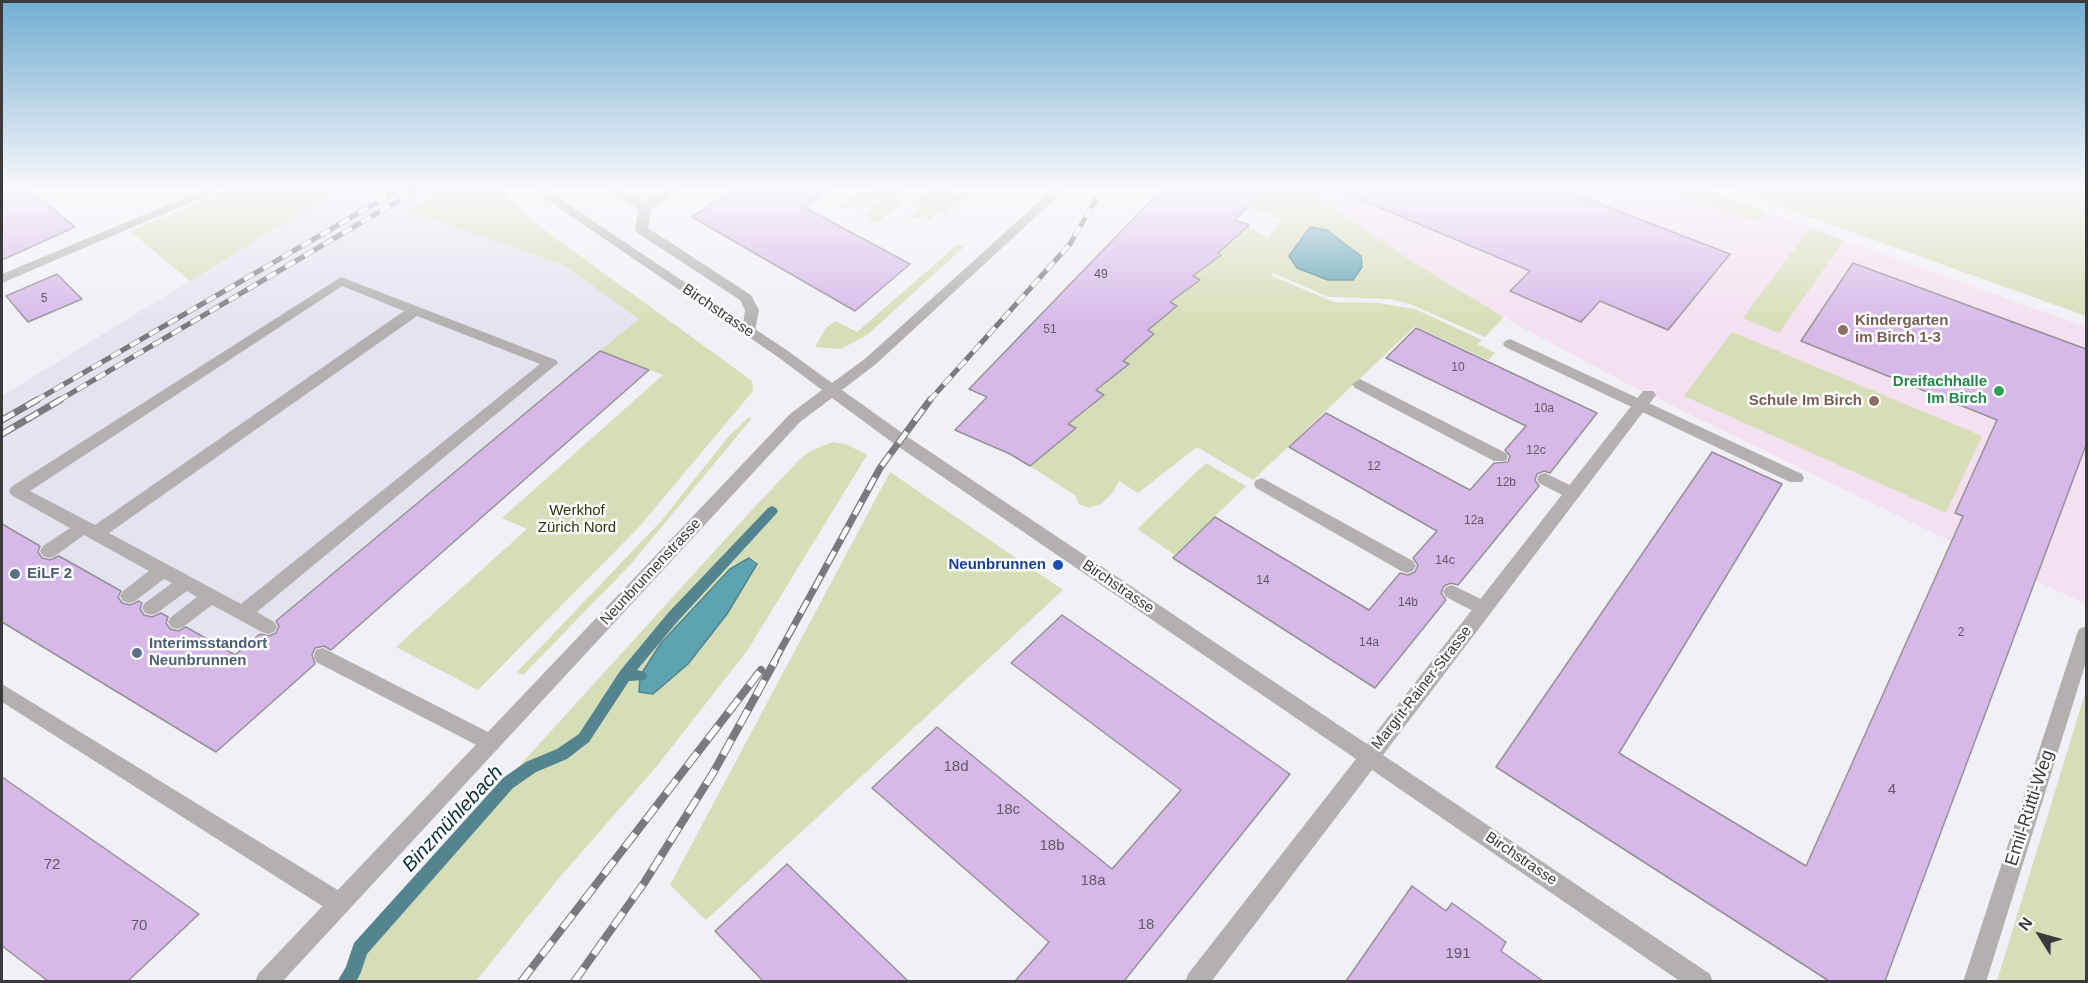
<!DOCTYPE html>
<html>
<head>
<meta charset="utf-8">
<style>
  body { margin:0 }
  #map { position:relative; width:2088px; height:983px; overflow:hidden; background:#f1f0f6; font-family:Helvetica,sans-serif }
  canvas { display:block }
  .frame { position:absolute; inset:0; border:3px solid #3a3a3c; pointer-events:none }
  .north { position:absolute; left:2010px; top:905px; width:60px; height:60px; -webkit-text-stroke:4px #fefefe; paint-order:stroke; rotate:307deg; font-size:16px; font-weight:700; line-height:24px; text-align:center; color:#3a3a3c }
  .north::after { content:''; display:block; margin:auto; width:21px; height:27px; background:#3a3a3c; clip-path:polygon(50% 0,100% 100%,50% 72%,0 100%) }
</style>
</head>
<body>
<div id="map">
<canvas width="2088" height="983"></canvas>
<div class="frame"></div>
<div class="north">N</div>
</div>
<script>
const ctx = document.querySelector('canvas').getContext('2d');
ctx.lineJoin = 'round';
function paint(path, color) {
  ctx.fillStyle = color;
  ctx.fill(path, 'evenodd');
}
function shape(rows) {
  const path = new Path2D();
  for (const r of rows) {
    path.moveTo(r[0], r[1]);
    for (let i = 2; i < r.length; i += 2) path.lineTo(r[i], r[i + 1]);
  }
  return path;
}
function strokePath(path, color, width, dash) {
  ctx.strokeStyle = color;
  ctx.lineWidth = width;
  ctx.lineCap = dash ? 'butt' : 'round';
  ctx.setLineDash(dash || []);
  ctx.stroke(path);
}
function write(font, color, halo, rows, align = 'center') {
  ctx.font = font + ' Helvetica,sans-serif';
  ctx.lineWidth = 5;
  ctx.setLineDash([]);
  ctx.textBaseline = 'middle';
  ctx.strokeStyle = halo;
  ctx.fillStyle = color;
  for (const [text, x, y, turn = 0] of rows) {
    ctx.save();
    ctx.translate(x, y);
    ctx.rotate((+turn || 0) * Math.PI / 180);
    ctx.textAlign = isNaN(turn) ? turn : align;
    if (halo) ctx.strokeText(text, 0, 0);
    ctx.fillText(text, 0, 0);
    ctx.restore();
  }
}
paint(shape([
  [340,189,444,189,409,211,565,266,640,319,601,351,649,370,216,752,2,622,2,396]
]), '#e4e3f0');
paint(shape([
  [1305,189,1704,189,2086,327,2086,604,1944,538,1626,383,1516,324,1416,264]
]), '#f4e0f0');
paint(shape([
  [231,189,340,189,190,281,130,231],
  [444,189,503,189,513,203,527,217,752,381,753,391,639,527,478,690,396,647,527,529,502,518,663,375,600,351,639,319,565,266,409,211],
  [873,189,908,189,896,198,904,201,876,223,869,221,872,218,864,215,882,201,875,198,858,209,850,206,846,209,838,206,860,190,867,193],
  [931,189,955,189,949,194,956,197,965,190,973,193,946,216,938,213,930,219,922,216,917,219,909,216,917,210,909,206],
  [1266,189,1305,189,1416,264,1504,317,1485,337,1410,304,1388,299,1329,297,1273,273,1272,276,1334,302,1379,303,1415,309,1482,340,1477,344,1495,353,1488,360,1415,326,1253,480,1197,447,1138,493,1119,481,1113,492,1101,504,1089,508,1078,504,1076,496,1030,466,1075,428,1068,424,1103,395,1096,390,1128,364,1123,361,1154,334,1148,330,1177,306,1170,302,1200,280,1193,276,1221,255,1214,251,1247,227,1268,237,1282,219,1242,204,1254,201],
  [1348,248,1360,255,1362,267,1353,280,1328,280],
  [1664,189,1704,189,1765,211,1756,222],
  [1732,189,2086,189,2086,316],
  [1810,228,1844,240,1779,333,1743,318],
  [958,244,964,247,867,335,841,349,815,347,826,328,835,321,857,332],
  [1732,332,1982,436,1946,513,1684,396],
  [749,417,752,418,630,565,523,675,517,672,662,520,729,436],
  [832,442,846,444,867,455,747,651,656,767,559,878,476,981,340,982,351,951,750,512,801,458,811,451],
  [1206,463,1246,486,1175,555,1137,529],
  [890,472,1063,590,706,920,670,885],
  [2086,690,2086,981,1997,981]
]), '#d5deb6');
const water = shape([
  [1310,227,1327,230,1361,256,1362,267,1353,280,1328,280,1297,268,1289,256,1310,227],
  [749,558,757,564,727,614,688,664,653,694,639,692,640,676,661,643,730,569,749,558]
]);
paint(water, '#5ea3b2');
strokePath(water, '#53848f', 1.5);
paint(shape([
  [772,506,776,508,778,511,776,514,678,621,637,670,645,672,647,676,645,680,629,681,589,742,567,759,536,772,513,788,367,954,361,972,356,982,337,982,346,967,354,943,503,778,526,762,557,749,579,734,620,671,668,613,768,508,772,506]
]), '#53848f');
const building = shape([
  [2,189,29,189,75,227,2,260,2,189],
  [734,189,829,189,804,207,910,264,855,311,692,217,734,189],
  [1162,189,1266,189,1235,220,1249,225,1218,253,1221,255,1193,276,1200,280,1170,302,1177,306,1148,330,1154,334,1123,361,1129,364,1096,390,1104,395,1068,424,1076,428,1030,466,1010,454,955,430,987,397,969,389,1162,189],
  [1336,189,1561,189,1730,254,1668,330,1600,301,1581,322,1510,291,1530,271,1336,189],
  [1853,263,2086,349,2086,445,1885,981,1829,981,1496,767,1712,452,1782,484,1619,753,1806,866,1963,516,1955,513,1997,420,1801,341,1853,263],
  [57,274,82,299,28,322,6,296,57,274],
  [1416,328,1597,413,1550,473,1544,471,1537,474,1535,480,1539,486,1458,585,1451,583,1444,586,1441,593,1446,600,1375,688,1173,558,1215,517,1369,610,1400,573,1408,575,1415,572,1418,565,1413,558,1437,531,1289,447,1326,413,1470,490,1494,463,1508,462,1510,456,1505,450,1526,426,1386,358,1416,328],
  [600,351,649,370,331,650,324,646,315,648,312,655,315,664,216,752,2,622,2,524,40,546,38,552,42,558,50,560,59,556,121,591,118,597,122,603,130,605,139,601,142,603,140,609,144,615,152,617,161,613,168,617,166,623,170,629,178,631,186,627,235,655,260,634,269,636,276,633,279,626,276,621,600,351],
  [1062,615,1290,774,1124,981,1015,981,1049,942,872,788,937,727,1112,869,1181,790,1011,663,1062,615],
  [2,777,199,914,128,981,48,981,2,946,2,777],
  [787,864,908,981,763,981,715,931,787,864],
  [1412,886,1446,911,1452,903,1506,942,1501,951,1543,981,1346,981,1412,886]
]);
paint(building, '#d6b9e9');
strokePath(building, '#959297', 1.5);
paint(shape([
  [606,189,621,189,645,202,666,189,680,189,651,209,648,228,751,295,759,310,754,336,749,338,742,333,745,310,740,300,636,232,635,229,638,209,606,189],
  [341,277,556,360,558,363,257,612,274,622,277,627,274,632,268,634,262,632,212,605,183,627,177,629,171,627,168,622,171,617,197,597,187,591,157,613,151,615,145,613,142,608,145,603,172,583,164,579,135,601,129,603,123,601,120,596,123,591,149,571,84,535,55,556,49,558,43,556,40,551,43,546,70,528,11,495,9,491,11,487,341,277],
  [342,286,404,311,95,525,30,491,342,286],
  [417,316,540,364,241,604,109,533,417,316],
  [1510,339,1802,474,1804,478,1802,482,1790,482,1505,347,1503,344,1505,341,1510,339],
  [1360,379,1506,453,1508,457,1506,461,1494,461,1355,388,1352,384,1360,379],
  [1545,473,1578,489,1580,493,1578,497,1566,497,1539,483,1537,479,1539,475,1545,473],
  [1262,478,1413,561,1416,566,1413,571,1407,573,1401,571,1256,488,1254,484,1256,480,1262,478],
  [1452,585,1489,603,1492,608,1489,613,1483,615,1477,613,1446,597,1443,592,1446,587,1452,585],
  [323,648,498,737,501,743,498,749,491,752,484,749,316,662,314,656,316,650,323,648],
  [2,684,346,895,349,903,346,911,338,914,330,911,2,702,2,684]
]), '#b3b0af');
paint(shape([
  [206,189,222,189,2,283,2,274,206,189],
  [531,189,545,189,788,351,832,383,866,358,1053,189,1066,189,876,364,842,390,905,435,1367,744,1643,391,1653,391,1656,395,1653,399,1383,755,1710,974,1713,982,1681,982,1372,770,1211,982,1185,982,1188,974,1356,759,893,443,832,398,800,422,282,982,255,982,258,974,790,414,822,390,778,357,531,189],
  [2086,626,2086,662,1986,982,1963,982,2077,634,2079,629,2086,626]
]), '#b3b0af');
const railFar2 = shape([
  [35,401,400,189],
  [58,401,418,189],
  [929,401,1070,244,1102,189]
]);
const railFar1 = shape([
  [2,420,37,400],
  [2,434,60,400],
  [774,662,880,468,930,400]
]);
const rail = shape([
  [521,982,761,670],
  [574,982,644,883,713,773,775,661]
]);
strokePath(railFar2, '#7a797d', 5);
strokePath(railFar1, '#7a797d', 7);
strokePath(rail, '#7a797d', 8);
strokePath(railFar2, '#fefefe', 4, [11]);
strokePath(railFar1, '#fefefe', 4.5, [14]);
strokePath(rail, '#fefefe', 6, [17]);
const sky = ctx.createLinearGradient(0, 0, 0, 326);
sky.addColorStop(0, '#71add2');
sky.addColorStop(0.58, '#f9f8fb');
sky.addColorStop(1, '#f9f8fb00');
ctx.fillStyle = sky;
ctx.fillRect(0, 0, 2088, 326);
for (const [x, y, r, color] of [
  [1843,330,6,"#8d6e63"],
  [1999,391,6,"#2e9e5b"],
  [1874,401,6,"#8d6e63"],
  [1058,565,6,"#1a4fb4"],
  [15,574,6,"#5c6f8a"],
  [137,653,6,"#5c6f8a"]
]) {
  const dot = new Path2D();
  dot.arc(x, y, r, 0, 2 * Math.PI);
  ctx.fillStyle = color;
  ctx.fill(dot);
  strokePath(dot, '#fefefe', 2);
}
write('12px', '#615a67', null, [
  ["49",1101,275],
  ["5",44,299],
  ["51",1050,330],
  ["10",1458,368],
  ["10a",1544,409],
  ["12c",1536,451],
  ["12",1374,467],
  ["12b",1506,483],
  ["12a",1474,521],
  ["14c",1445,561],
  ["14",1263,581],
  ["14b",1408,603],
  ["2",1961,633],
  ["14a",1369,643]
]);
write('15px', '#3a3a3c', '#fefefe', [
  ["Birchstrasse",718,311,34],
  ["Neunbrunnenstrasse",651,572,-47],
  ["Birchstrasse",1118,587,34],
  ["Margrit-Rainer-Strasse",1422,688,-52],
  ["Birchstrasse",1521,859,34]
]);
write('bold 15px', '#785e54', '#fefefe', [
  ["Kindergarten",1855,321],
  ["im Birch 1-3",1855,338],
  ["Schule Im Birch",1862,401,"right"]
], 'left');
write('bold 15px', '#27864d', '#fefefe', [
  ["Dreifachhalle",1987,382],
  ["Im Birch",1987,399]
], 'right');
write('15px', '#2e340a', '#fefefe', [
  ["Werkhof",577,511],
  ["Zürich Nord",577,528]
]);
write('bold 15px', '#164399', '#fefefe', [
  ["Neunbrunnen",1046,565]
], 'right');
write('bold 15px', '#4e5e75', '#fefefe', [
  ["EiLF 2",27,574],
  ["Interimsstandort",149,644],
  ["Neunbrunnen",149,661]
], 'left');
write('15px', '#615a67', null, [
  ["18d",956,767],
  ["4",1892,790],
  ["18c",1008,810],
  ["18b",1052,846],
  ["72",52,865],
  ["18a",1093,881],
  ["18",1146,925],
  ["70",139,926],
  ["191",1458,954]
]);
write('18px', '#3a3a3c', '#fefefe', [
  ["Emil-Rütti-Weg",2030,808,-72]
]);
write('italic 20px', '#0d3036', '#fefefe', [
  ["Binzmühlebach",453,819,-47]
]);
</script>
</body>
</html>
